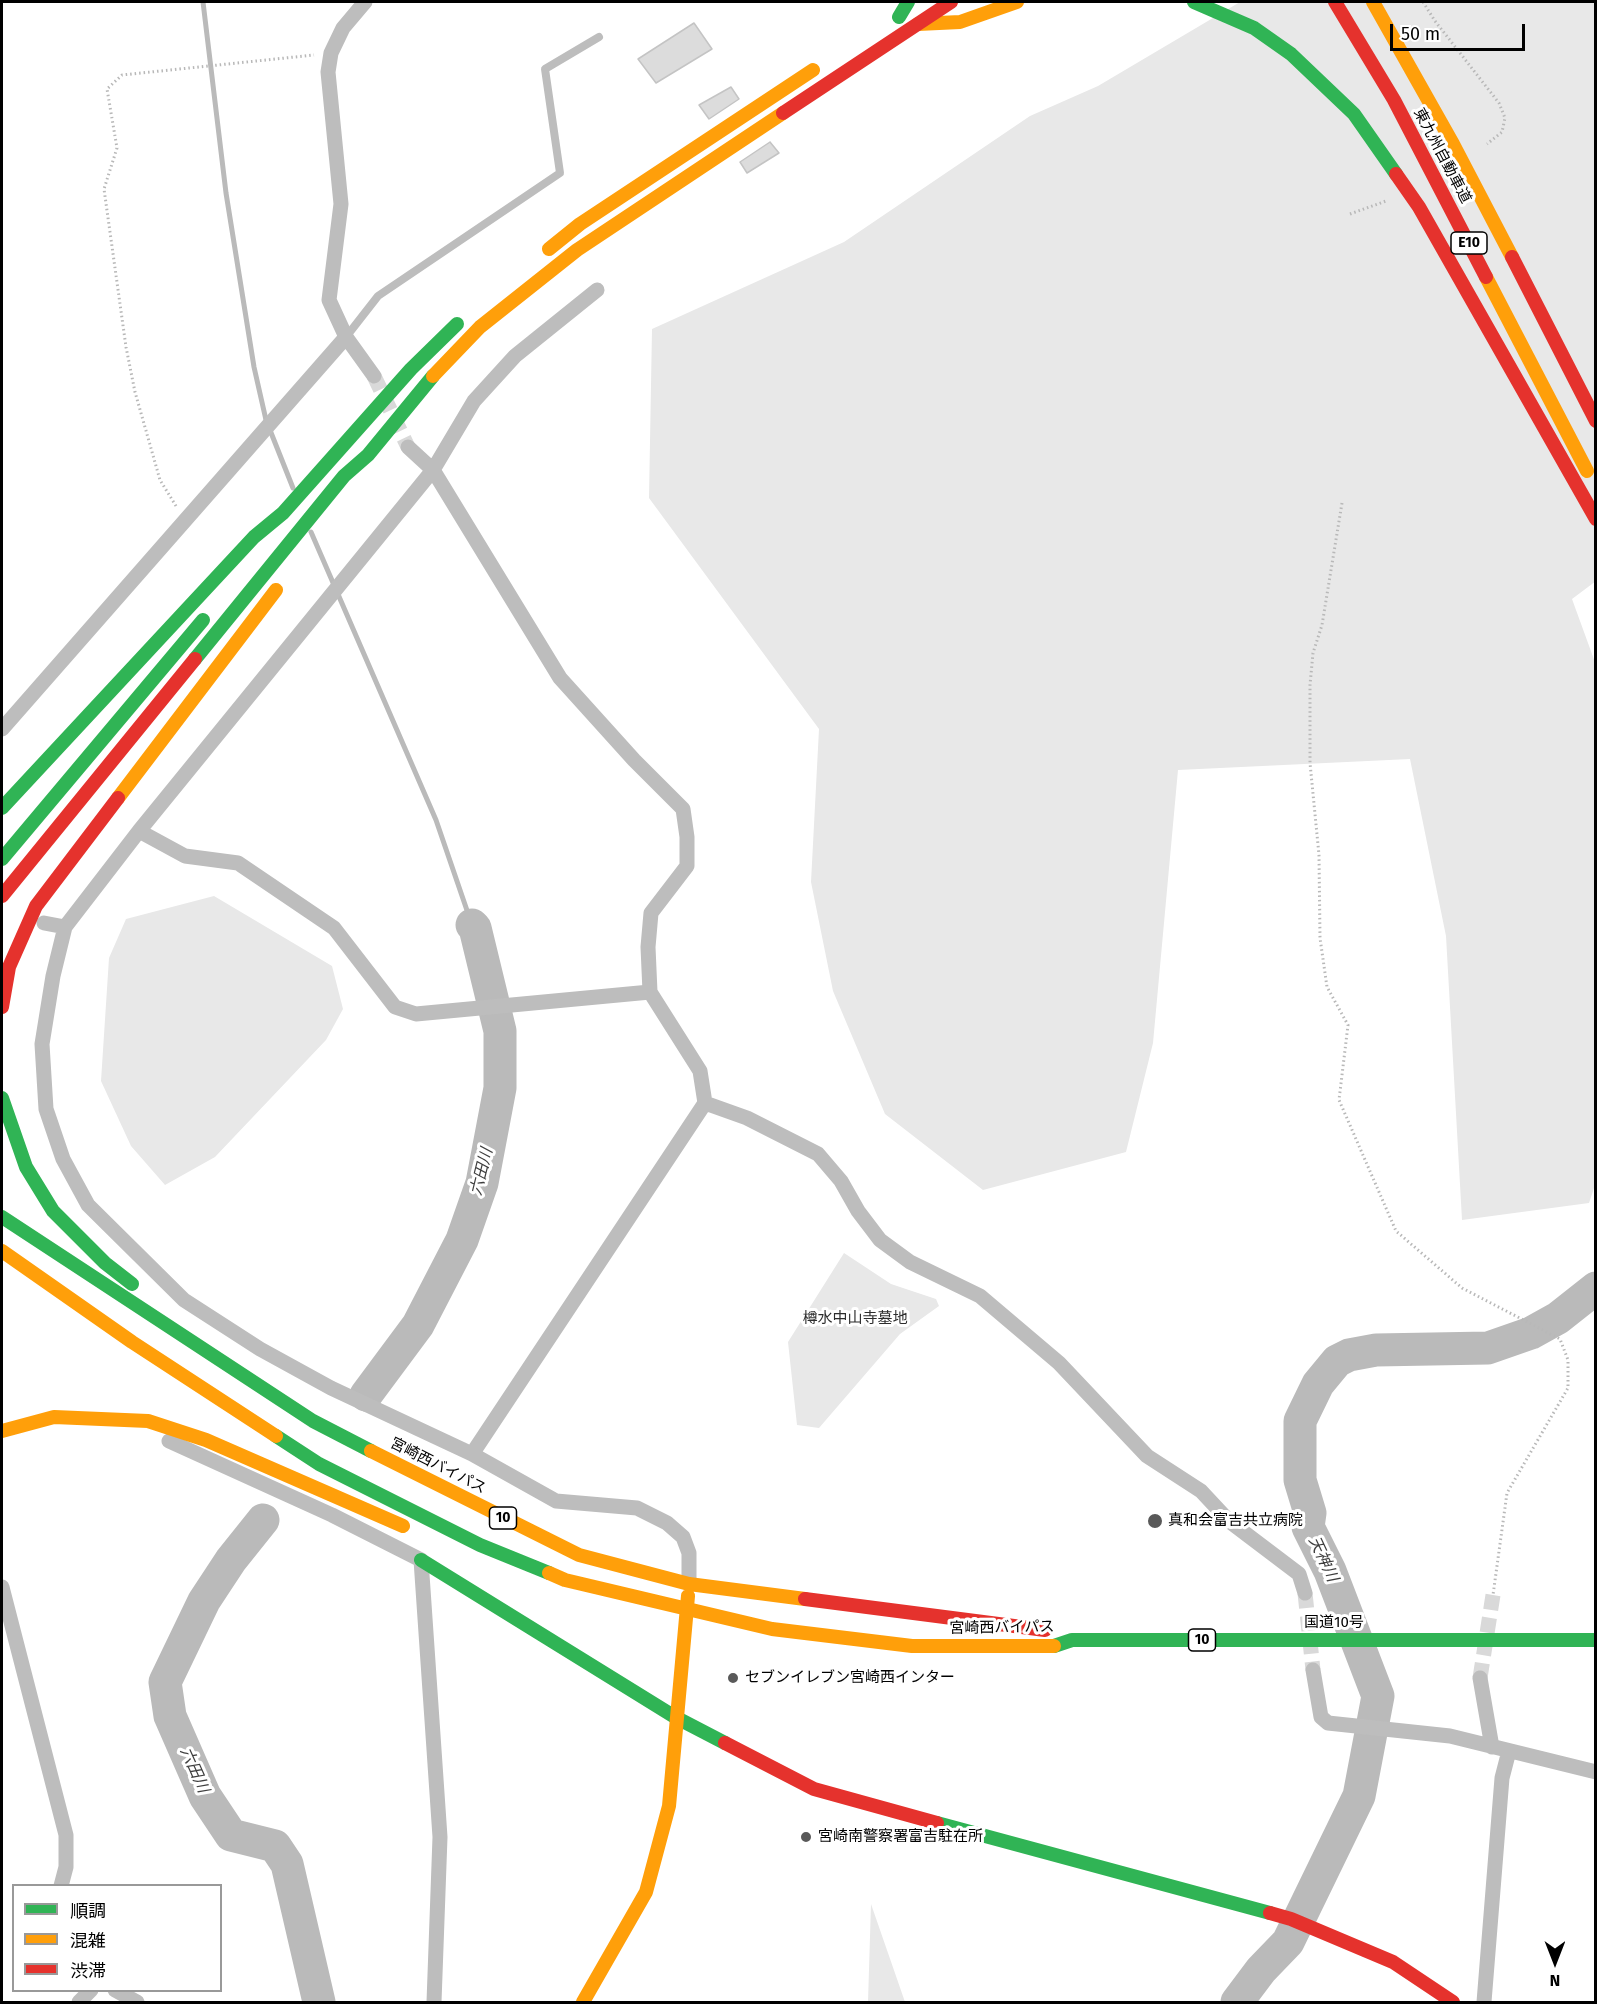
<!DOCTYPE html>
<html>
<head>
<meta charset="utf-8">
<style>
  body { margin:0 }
  #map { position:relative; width:1597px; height:2004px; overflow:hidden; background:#fff; font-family:"Fira Sans","Noto Sans JP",sans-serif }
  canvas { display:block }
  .frame { position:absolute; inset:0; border:3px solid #000; pointer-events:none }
  .legend { position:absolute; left:12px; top:1884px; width:210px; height:108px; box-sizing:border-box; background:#fff; border:2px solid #999; margin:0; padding:8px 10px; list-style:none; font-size:18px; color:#000 }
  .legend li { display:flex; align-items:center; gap:12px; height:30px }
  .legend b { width:30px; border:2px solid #999 }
  .north { position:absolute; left:1525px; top:1932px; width:60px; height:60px; -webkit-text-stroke:4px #fff; paint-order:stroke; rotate:180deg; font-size:16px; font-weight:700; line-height:24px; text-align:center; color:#000 }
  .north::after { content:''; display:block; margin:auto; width:21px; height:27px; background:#000; clip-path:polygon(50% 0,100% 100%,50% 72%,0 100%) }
  .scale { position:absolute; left:1390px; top:24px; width:135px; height:27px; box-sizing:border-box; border:3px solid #000; border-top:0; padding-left:8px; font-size:18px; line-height:21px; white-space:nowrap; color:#000; -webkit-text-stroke:4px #fff; paint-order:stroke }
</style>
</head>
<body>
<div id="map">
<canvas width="1597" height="2004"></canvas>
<div class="frame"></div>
<ul class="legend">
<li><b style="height:8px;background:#30b455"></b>順調</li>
<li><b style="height:8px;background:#ff9f0a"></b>混雑</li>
<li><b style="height:8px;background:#e5322d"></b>渋滞</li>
</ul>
<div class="north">N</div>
<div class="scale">50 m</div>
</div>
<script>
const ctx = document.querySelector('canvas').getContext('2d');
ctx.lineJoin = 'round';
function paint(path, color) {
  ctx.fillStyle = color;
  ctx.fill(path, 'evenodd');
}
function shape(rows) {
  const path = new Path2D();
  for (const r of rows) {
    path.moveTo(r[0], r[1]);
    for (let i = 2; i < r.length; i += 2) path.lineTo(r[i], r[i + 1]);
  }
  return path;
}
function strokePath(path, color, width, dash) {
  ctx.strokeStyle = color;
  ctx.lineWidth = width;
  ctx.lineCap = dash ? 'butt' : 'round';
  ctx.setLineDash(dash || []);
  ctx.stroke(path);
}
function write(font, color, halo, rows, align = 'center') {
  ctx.font = font + ' "Fira Sans","Noto Sans JP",sans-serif';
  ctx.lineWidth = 6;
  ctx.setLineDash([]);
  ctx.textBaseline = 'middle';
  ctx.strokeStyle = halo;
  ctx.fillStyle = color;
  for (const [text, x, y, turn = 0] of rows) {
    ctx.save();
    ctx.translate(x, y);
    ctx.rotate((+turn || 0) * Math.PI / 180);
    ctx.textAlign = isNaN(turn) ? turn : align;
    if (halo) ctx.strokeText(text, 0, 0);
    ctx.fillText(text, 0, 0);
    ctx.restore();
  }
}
paint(shape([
  [1240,2,1595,2,1596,581,1572,599,1596,665,1596,1182,1589,1203,1462,1220,1446,936,1410,759,1178,770,1153,1043,1126,1152,983,1190,885,1114,833,991,811,882,819,729,649,498,652,329,844,242,1030,116,1098,86],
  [214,896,332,966,343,1009,326,1040,215,1157,165,1185,131,1146,101,1081,109,958,126,919],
  [844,1253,891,1284,936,1299,939,1306,900,1334,819,1428,797,1425,788,1342],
  [871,1904,905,2002,868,2002]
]), '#e8e8e8');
strokePath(shape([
  [203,2,226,193,254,367,266,420,293,488],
  [311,532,436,820,472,925]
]), '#bababa', 5);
strokePath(shape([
  [366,1395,418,1325,462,1240,482,1183,500,1088,500,1031,475,928,472,925],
  [263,1520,231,1560,204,1601,165,1682,170,1716,205,1796,231,1835,275,1846,287,1864,319,2002],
  [1237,2002,1261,1970,1288,1942,1359,1796,1378,1696,1330,1571,1308,1527,1310,1513,1300,1480,1300,1421,1318,1384,1337,1361,1349,1355,1376,1350,1488,1348,1531,1333,1558,1318,1596,1288]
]), '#bababa', 33);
const building = shape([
  [694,23,712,49,656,83,638,59,694,23],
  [731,87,739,99,709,119,699,105,731,87],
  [770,142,779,153,747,173,740,162,770,142]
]);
paint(building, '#dcdcdc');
strokePath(building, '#c4c4c4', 1.5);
strokePath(shape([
  [374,376,408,447],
  [1305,1593,1313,1670],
  [1480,1678,1493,1595]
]), '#d9d9d9', 15, [15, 8]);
strokePath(shape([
  [1423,2,1435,21,1499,103,1505,118,1502,132,1487,144],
  [1350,214,1386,201],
  [1342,503,1322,625,1313,653,1310,685,1310,763,1319,855,1320,938,1327,987,1348,1025,1339,1100,1396,1231,1462,1288,1560,1339,1568,1360,1568,1388,1507,1493,1493,1595],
  [176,506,160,480,135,392,126,347,104,189,117,148,107,89,122,75,314,55]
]), '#b8b8b8', 3, [1.5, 3]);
strokePath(shape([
  [346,337,378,296,560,173,545,69,599,37]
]), '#bdbdbd', 8);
strokePath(shape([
  [365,2,343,28,331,53,328,72,341,204,329,300,346,337,374,376],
  [597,290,515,356,474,401,433,470,139,831,65,927,53,976,42,1044,46,1109,63,1159,88,1205,184,1300,260,1349,331,1388,472,1454,556,1501,637,1508,667,1523,683,1537,689,1553,689,1584],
  [408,447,433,470,560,678,634,760,683,809,687,837,687,866,651,913,648,947,650,992,700,1071,705,1103,472,1454],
  [2,729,346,337],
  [139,831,185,856,238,863,334,928,395,1007,416,1014,650,992],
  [44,923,65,927],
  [705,1103,747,1118,818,1154,841,1181,858,1211,880,1240,910,1262,980,1296,1059,1363,1147,1456,1201,1491,1229,1521,1299,1574,1305,1593],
  [169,1441,332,1515,421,1560,440,1837,434,2002],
  [2,1587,66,1835,66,1867,61,1886],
  [1313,1670,1321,1717,1328,1723,1450,1736,1596,1772],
  [1480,1678,1492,1747],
  [115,1990,137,2002],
  [79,2002,91,1990],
  [1484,2002,1502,1778,1509,1751]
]), '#bdbdbd', 15);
strokePath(shape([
  [1194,2,1254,28,1291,54,1354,114,1396,174],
  [899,17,908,2],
  [195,659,344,476,368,455,433,376],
  [2,808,254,537,283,513,411,369,457,324],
  [2,859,203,620],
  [2,1098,26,1167,53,1211,105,1263,132,1284],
  [2,1217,313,1421,371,1451],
  [276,1436,319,1464,480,1545,549,1573],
  [421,1560,675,1717,725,1743],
  [1054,1646,1072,1640,1596,1640],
  [937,1823,1270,1913]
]), '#30b455', 14);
strokePath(shape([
  [1373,2,1453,144,1512,257],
  [918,24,960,22,1017,2],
  [549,249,580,224,813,70],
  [1486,277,1587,471],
  [433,376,480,327,577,250,783,113],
  [118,798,276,590],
  [2,1251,132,1342,276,1436],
  [2,1431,54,1417,148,1421,206,1440,403,1526],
  [371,1451,579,1555,689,1584,805,1599],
  [549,1573,565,1580,772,1629,912,1646,1054,1646],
  [583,2002,646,1892,669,1806,688,1596]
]), '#ff9f0a', 14);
strokePath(shape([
  [1335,2,1394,100,1486,277],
  [783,113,951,2],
  [1396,174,1419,207,1596,519],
  [1512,257,1596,421],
  [2,896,195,659],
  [2,1007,9,967,36,906,118,798],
  [805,1599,1045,1630],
  [725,1743,814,1789,937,1823],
  [1270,1913,1291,1919,1393,1962,1453,2002]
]), '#e5322d', 14);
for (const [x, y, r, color] of [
  [1155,1521,8,"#595959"],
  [733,1678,6,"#595959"],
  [806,1837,6,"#595959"]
]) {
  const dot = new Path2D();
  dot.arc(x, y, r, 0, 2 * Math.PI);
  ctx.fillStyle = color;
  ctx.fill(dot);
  strokePath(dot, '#fff', 2);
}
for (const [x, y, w] of [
  [1469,243,36],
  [503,1518,27],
  [1202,1640,27]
]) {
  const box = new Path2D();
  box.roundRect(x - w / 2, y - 11, w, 22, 4.5);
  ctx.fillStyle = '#fff';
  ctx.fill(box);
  strokePath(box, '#000', 1.5);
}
write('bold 14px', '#000', null, [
  ["E10",1469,243],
  ["10",503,1518],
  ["10",1202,1640]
]);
write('15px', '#000', '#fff', [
  ["東九州自動車道",1442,156,62],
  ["宮崎西バイパス",438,1466,27],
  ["国道10号",1334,1623],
  ["宮崎西バイパス",1002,1628,-1]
]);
write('15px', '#2d2d2d', '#fff', [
  ["樽水中山寺墓地",855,1319]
]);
write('15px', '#000', '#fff', [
  ["真和会富吉共立病院",1168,1521],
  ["セブンイレブン宮崎西インター",745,1678],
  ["宮崎南警察署富吉駐在所",818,1837]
], 'left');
write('italic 16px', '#3e3e3e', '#fff', [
  ["六田川",482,1172,-76],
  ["天神川",1323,1559,65],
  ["六田川",194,1770,66]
]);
</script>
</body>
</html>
